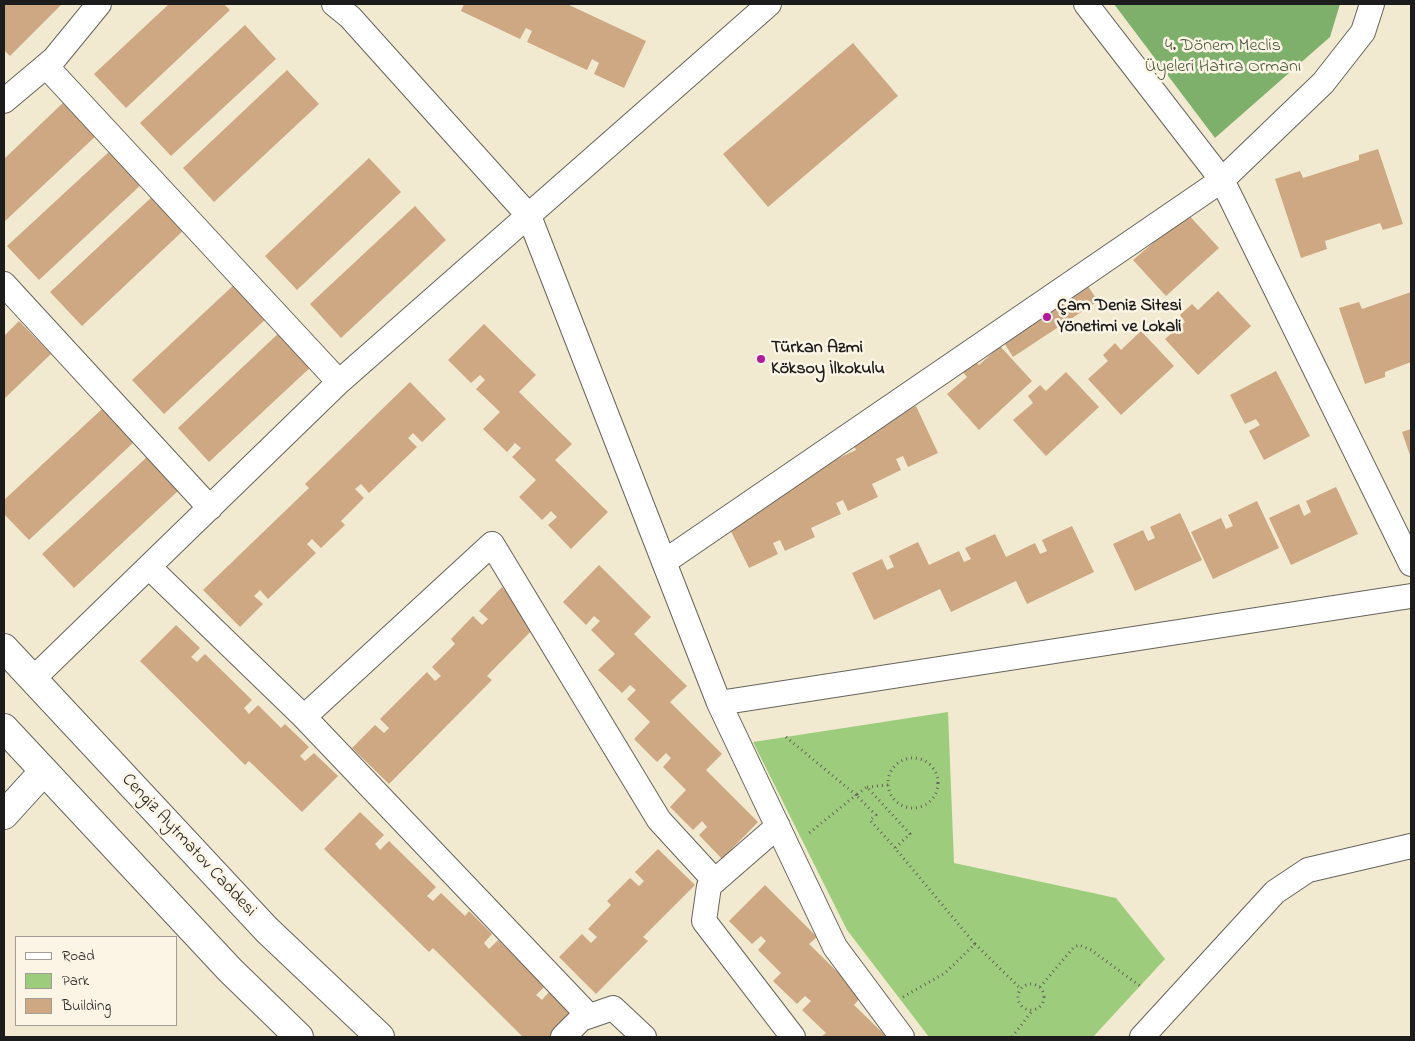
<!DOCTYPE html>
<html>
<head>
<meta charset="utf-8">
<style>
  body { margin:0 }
  #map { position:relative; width:1415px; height:1041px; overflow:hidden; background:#f1ead0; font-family:"Indie Flower",sans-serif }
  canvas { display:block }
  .frame { position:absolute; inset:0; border:5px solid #1c1c1c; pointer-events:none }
  .legend { position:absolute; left:15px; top:936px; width:162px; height:90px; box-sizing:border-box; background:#fcf5e5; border:1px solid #a29e95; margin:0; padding:6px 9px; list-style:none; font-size:15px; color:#1c1c1c }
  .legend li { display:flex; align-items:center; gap:10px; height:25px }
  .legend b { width:25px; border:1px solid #a29e95 }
</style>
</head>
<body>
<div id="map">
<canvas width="1415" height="1041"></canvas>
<div class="frame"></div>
<ul class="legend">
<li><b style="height:6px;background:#fff"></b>Road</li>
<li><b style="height:14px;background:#9dcd7c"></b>Park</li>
<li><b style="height:14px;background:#cda883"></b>Building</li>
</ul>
</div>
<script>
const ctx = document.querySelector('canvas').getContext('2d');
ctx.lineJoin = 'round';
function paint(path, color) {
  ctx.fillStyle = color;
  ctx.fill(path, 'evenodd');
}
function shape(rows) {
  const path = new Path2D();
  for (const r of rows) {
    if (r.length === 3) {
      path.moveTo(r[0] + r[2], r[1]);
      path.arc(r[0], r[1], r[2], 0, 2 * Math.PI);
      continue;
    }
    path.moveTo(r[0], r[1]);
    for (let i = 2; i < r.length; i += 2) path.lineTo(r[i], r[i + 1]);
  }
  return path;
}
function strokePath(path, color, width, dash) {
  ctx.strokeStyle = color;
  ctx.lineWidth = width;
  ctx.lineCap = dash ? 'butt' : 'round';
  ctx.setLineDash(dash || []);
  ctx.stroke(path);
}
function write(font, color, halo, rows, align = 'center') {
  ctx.font = font + ' "Indie Flower",sans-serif';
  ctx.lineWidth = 5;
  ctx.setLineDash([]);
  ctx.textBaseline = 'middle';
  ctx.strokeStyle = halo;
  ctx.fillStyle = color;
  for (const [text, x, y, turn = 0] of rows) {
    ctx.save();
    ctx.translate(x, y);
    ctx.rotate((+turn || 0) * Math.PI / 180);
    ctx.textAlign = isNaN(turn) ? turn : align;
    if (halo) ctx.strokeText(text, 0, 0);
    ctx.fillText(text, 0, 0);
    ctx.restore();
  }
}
paint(shape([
  [948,712,954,863,1116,898,1165,959,1093,1037,929,1037,847,930,753,742]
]), '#9dcd7c');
paint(shape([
  [1114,4,1340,4,1330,37,1215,138]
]), '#7eb06c');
paint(shape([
  [4,4,62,4,10,56,4,50],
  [169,4,224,4,230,10,126,108,94,74],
  [464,4,567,4,646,41,624,88,594,74,599,63,592,59,587,70,527,42,532,31,526,28,520,39,461,11],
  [245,25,276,59,171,156,140,123],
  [853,43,898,96,768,207,723,154],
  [287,70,319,104,214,202,183,168],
  [66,100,98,134,4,222,4,159],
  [112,149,144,182,39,280,7,246],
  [1378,149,1403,224,1383,230,1380,223,1325,241,1327,249,1301,258,1275,179,1300,171,1303,178,1359,160,1359,155],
  [369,158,401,192,297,290,265,256],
  [155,194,186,228,82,326,50,292],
  [415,206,446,240,341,338,310,304],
  [1186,212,1219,248,1166,296,1133,260,1153,243,1148,236],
  [1081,276,1098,301,1013,357,998,333],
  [237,282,269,316,164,414,132,380],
  [1218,291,1251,326,1198,375,1165,339,1185,322,1180,315,1192,304,1198,310],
  [1411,292,1411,362,1385,372,1385,377,1365,384,1339,308,1359,302,1362,309],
  [19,321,51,354,4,399,4,336],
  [484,324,536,375,519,392,572,444,555,460,608,512,571,549,548,525,557,517,551,511,542,520,519,497,536,480,512,457,521,448,515,443,507,452,483,429,500,412,476,389,485,380,480,375,471,383,448,360],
  [282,330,314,364,209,462,178,428],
  [1141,331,1174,366,1121,415,1088,379,1108,361,1103,355,1115,343,1121,350],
  [1000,346,1032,381,979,430,947,394,967,377,961,370,973,359,979,365],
  [1276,371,1310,436,1264,460,1249,431,1260,425,1256,419,1245,424,1230,395],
  [1066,372,1099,407,1046,456,1013,420,1033,403,1028,396,1040,385,1046,391],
  [410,382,446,419,422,442,413,433,408,438,417,447,369,493,361,484,355,489,364,498,341,521,345,525,321,548,312,539,307,544,316,553,268,599,260,590,254,596,263,604,240,627,203,590,309,488,305,484],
  [916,406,938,453,908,467,903,456,896,459,901,470,872,484,878,497,848,511,843,500,836,503,841,514,811,528,815,537,785,551,780,540,773,543,778,554,749,568,726,521,793,490,789,481,856,450,849,437],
  [102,409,134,442,29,540,4,514,4,500],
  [1411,429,1411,458,1402,432],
  [147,457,179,490,74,588,42,554],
  [1336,487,1358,534,1291,565,1269,518,1299,504,1304,516,1311,512,1306,501],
  [1257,501,1279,548,1213,579,1191,532,1221,518,1226,529,1233,526,1228,515],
  [1180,513,1202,560,1135,591,1113,544,1143,530,1148,541,1155,538,1150,527],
  [1072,526,1094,572,1027,604,1016,581,951,612,940,589,874,620,852,573,882,559,887,570,894,567,889,556,918,542,929,565,959,551,964,562,971,559,965,548,995,534,1006,557,1035,543,1040,554,1047,551,1042,540],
  [599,565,651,617,634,634,687,686,670,702,722,754,706,770,758,822,722,859,699,835,707,827,702,821,693,830,670,807,686,790,663,767,671,758,666,753,657,762,634,739,650,722,627,699,636,690,630,685,622,693,598,670,615,654,591,630,600,621,594,616,586,625,563,602],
  [502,587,539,623,487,676,492,680,389,784,352,748,375,725,384,733,389,728,380,719,427,672,435,681,441,676,432,667,455,644,451,639,473,616,482,625,488,619,479,611],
  [176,625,200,648,191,657,197,662,205,654,252,700,244,708,249,714,258,705,281,728,285,724,309,747,300,756,305,761,314,753,338,776,302,812,249,761,245,765,140,661],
  [360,812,384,835,375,844,380,850,389,841,436,887,427,896,433,901,441,893,465,916,469,911,492,934,484,943,489,949,498,940,545,986,536,995,542,1000,550,991,574,1015,552,1037,523,1037,433,948,429,952,324,849],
  [658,849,695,885,643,937,648,941,596,994,559,957,582,934,591,943,597,937,588,929,611,905,607,901,630,878,639,886,644,881,635,872],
  [765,885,817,937,809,944,862,996,854,1005,887,1037,821,1037,826,1033,802,1010,811,1001,805,996,797,1004,773,981,781,973,758,950,766,941,761,936,752,944,729,921]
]), '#cda883');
const street = shape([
  [334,4,350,17,529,216,719,703,1411,596],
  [1086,4,1222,180,1411,564],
  [46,66,339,382],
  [4,101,54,59,99,4],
  [4,284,210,508],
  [664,562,1222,180,1323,83,1363,32,1372,4],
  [150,568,304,717,492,544,659,820,715,881],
  [33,679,339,382,769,4],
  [719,703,835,947,902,1037],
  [304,717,589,1016],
  [778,826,709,886,704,921,793,1037],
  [563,1037,581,1019,613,1008,644,1037],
  [1142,1037,1275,892,1308,870,1411,846]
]);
const secondary = shape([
  [4,815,44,771]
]);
const primary = shape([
  [4,648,267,930,380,1037],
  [4,728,230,970,299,1037]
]);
strokePath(street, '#67645b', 26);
strokePath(secondary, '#67645b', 30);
strokePath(primary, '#67645b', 30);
strokePath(shape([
  [786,737,856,795,808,834],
  [913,783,25],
  [867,787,888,785],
  [895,848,870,820,876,815,856,795,867,787,910,834,895,848,975,944],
  [1031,997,13],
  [1040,987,1074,947,1079,945,1091,950,1140,986],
  [903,997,945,973,975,944,1021,989],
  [1012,1037,1032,1011]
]), '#67645b', 3, [1, 4]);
strokePath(street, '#fff', 24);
strokePath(secondary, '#fff', 28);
strokePath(primary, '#fff', 28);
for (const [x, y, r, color] of [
  [1047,317,5,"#b5179e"],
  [761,359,5,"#b5179e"]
]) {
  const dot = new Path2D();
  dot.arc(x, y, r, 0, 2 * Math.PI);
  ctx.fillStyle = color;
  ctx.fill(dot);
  strokePath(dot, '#fcf5e5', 2);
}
write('18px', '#495a3e', '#fcf5e5', [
  ["4. Dönem Meclis",1223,47],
  ["Üyeleri Hatıra Ormanı",1223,68]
]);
write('bold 18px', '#1c1c1c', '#fcf5e5', [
  ["Çam Deniz Sitesi",1057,307],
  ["Yönetimi ve Lokali",1057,328],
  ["Türkan Azmi",771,349],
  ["Köksoy İlkokulu",771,370]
], 'left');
write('18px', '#1c1c1c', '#fcf5e5', [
  ["Cengiz Aytmatov Caddesi",188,846,47]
]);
</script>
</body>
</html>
